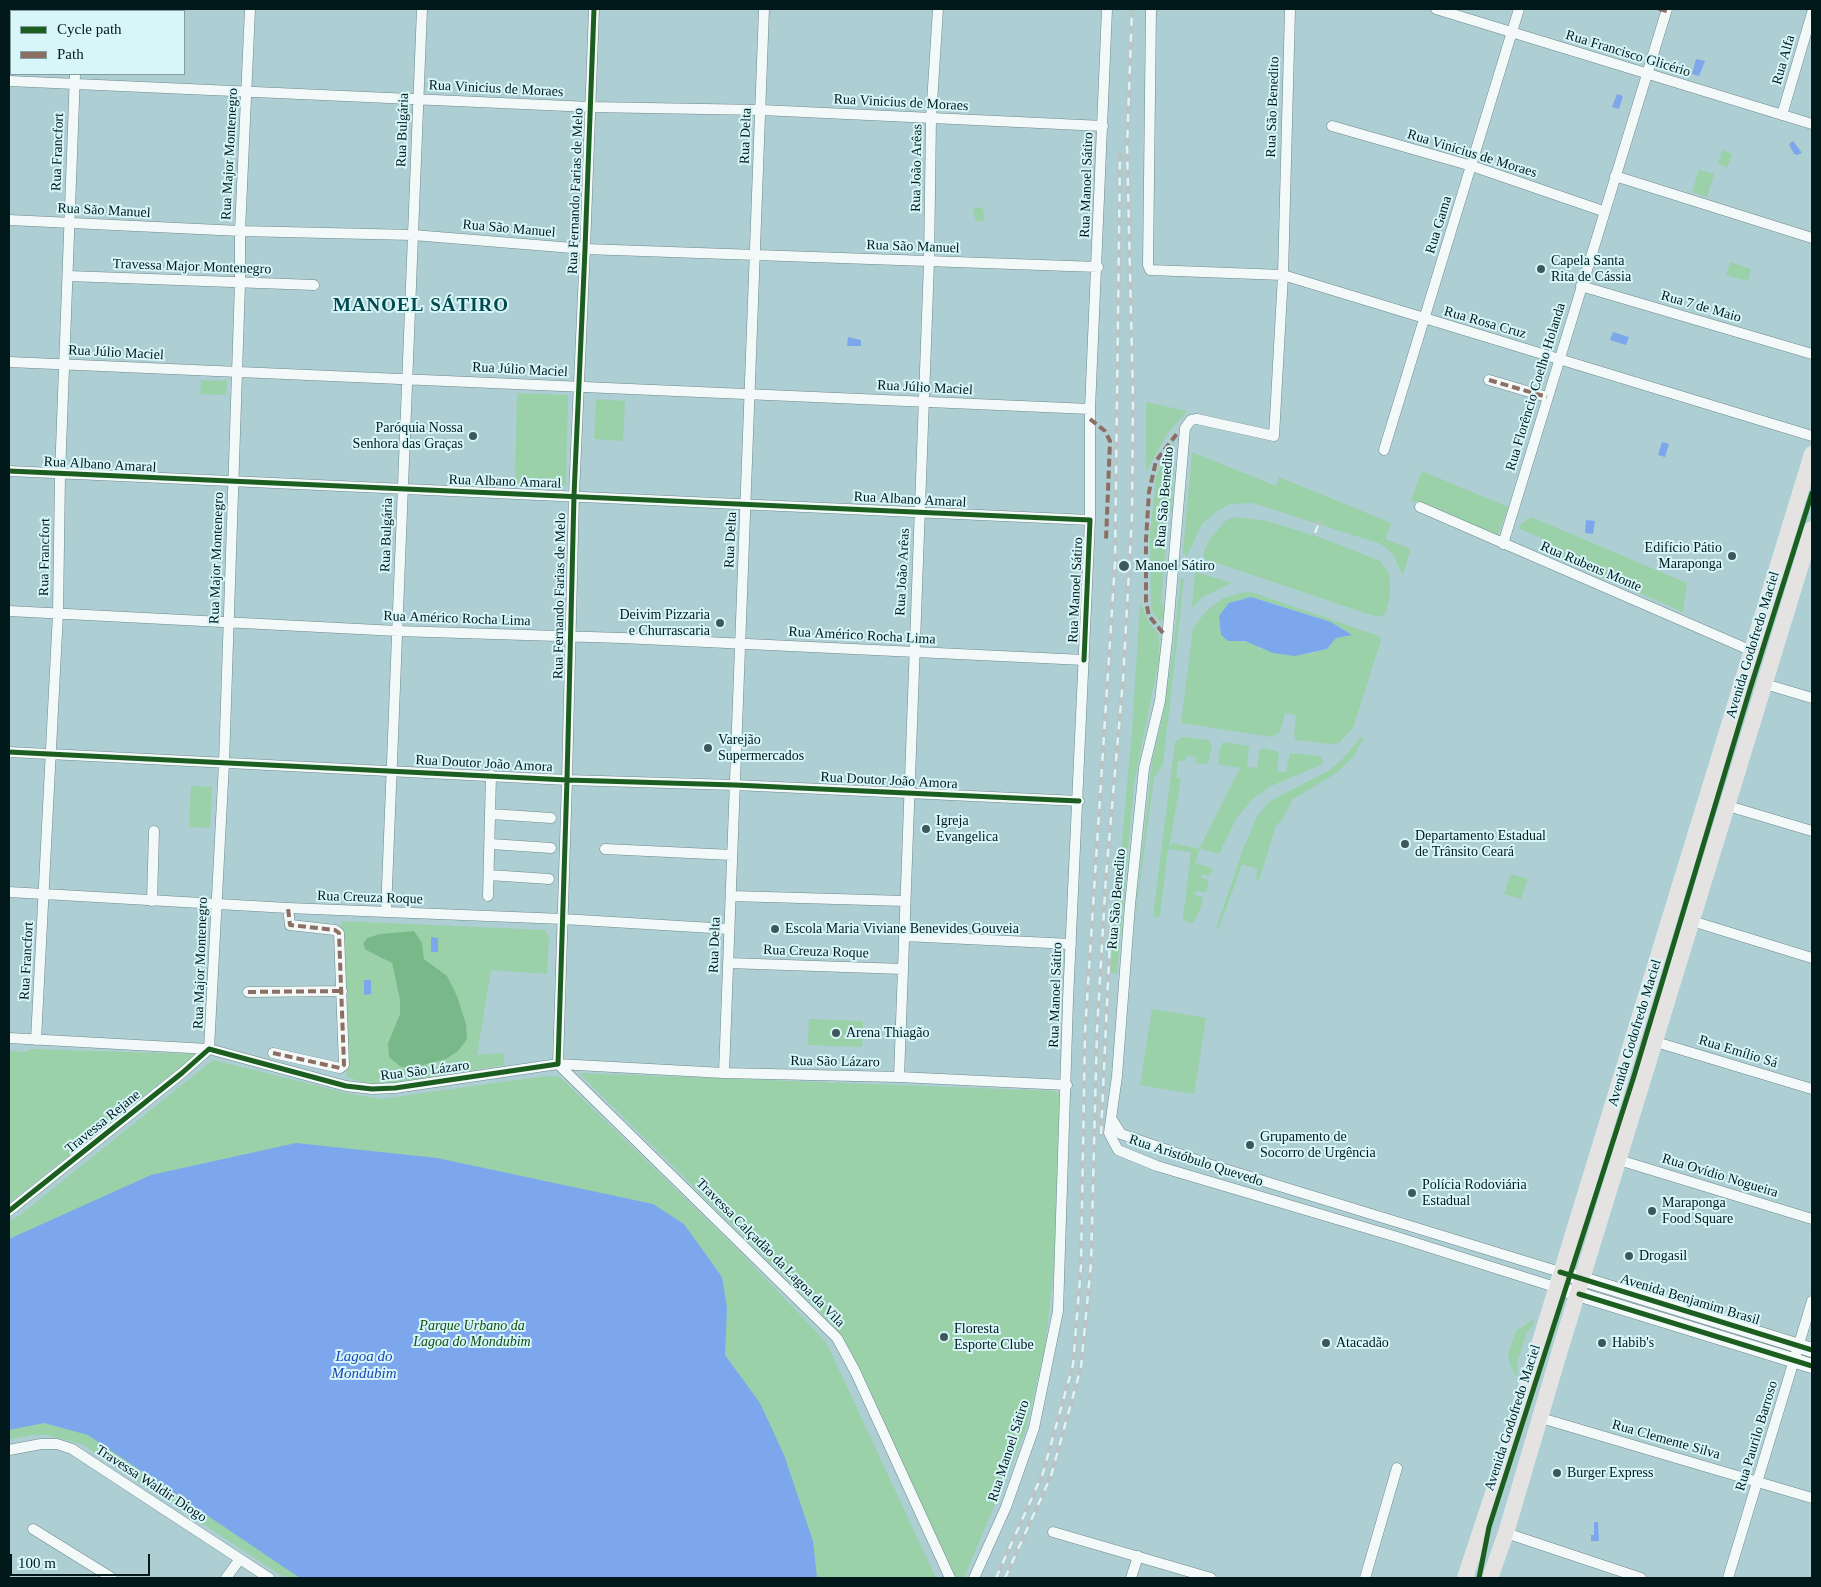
<!DOCTYPE html>
<html>
<head>
<meta charset="utf-8">
<style>
  body { margin:0 }
  #map { position:relative; width:1821px; height:1587px; overflow:hidden; background:#adced2; font-family:"Times New Roman",serif }
  canvas { display:block }
  .frame { position:absolute; inset:0; border:10px solid #01191b; pointer-events:none }
  .legend { position:absolute; left:10px; top:10px; width:175px; height:65px; box-sizing:border-box; background:#d8f6f9; border:1px solid #829ea0; margin:0; padding:6px 9px; list-style:none; font-size:15px; color:#01191b }
  .legend li { display:flex; align-items:center; gap:10px; height:25px }
  .legend b { width:25px; border:1px solid #829ea0 }
  .scale { position:absolute; left:10px; top:1554px; width:140px; height:22px; box-sizing:border-box; border:2px solid #01191b; border-top:0; padding-left:6px; font-size:15px; line-height:18px; white-space:nowrap; color:#01191b; -webkit-text-stroke:4px #d8f6f9; paint-order:stroke }
</style>
</head>
<body>
<div id="map">
<canvas width="1821" height="1587"></canvas>
<div class="frame"></div>
<ul class="legend">
<li><b style="height:6px;background:#1b5e20"></b>Cycle path</li>
<li><b style="height:6px;background:#8d6e63"></b>Path</li>
</ul>
<div class="scale">100 m</div>
</div>
<script>
const ctx = document.querySelector('canvas').getContext('2d');
ctx.lineJoin = 'round';
function paint(path, color) {
  ctx.fillStyle = color;
  ctx.fill(path, 'evenodd');
}
function shape(rows) {
  const path = new Path2D();
  for (const r of rows) {
    path.moveTo(r[0], r[1]);
    for (let i = 2; i < r.length; i += 2) path.lineTo(r[i], r[i + 1]);
  }
  return path;
}
function strokePath(path, color, width, dash) {
  ctx.strokeStyle = color;
  ctx.lineWidth = width;
  ctx.lineCap = dash ? 'butt' : 'round';
  ctx.setLineDash(dash || []);
  ctx.stroke(path);
}
function write(font, color, halo, rows, align = 'center') {
  ctx.font = font + ' "Times New Roman",serif';
  ctx.lineWidth = 4;
  ctx.setLineDash([]);
  ctx.textBaseline = 'middle';
  ctx.strokeStyle = halo;
  ctx.fillStyle = color;
  for (const [text, x, y, turn = 0] of rows) {
    ctx.save();
    ctx.translate(x, y);
    ctx.rotate((+turn || 0) * Math.PI / 180);
    ctx.textAlign = isNaN(turn) ? turn : align;
    if (halo) ctx.strokeText(text, 0, 0);
    ctx.fillText(text, 0, 0);
    ctx.restore();
  }
}
paint(shape([
  [1722,150,1732,154,1728,167,1718,164],
  [1699,170,1714,174,1707,197,1692,192],
  [982,207,985,220,976,222,973,209],
  [1730,262,1751,269,1748,281,1726,275],
  [201,380,227,381,226,395,200,394],
  [517,393,568,395,566,486,515,484],
  [596,399,625,401,623,441,594,439],
  [1146,402,1187,411,1167,434,1146,472],
  [1174,441,1172,510,1168,517,1161,602,1164,608,1162,623,1152,612,1151,606,1150,534,1156,478,1163,459],
  [1192,452,1276,486,1279,477,1391,523,1385,539,1411,549,1404,572,1402,574,1393,554,1381,544,1253,503,1230,504,1217,511,1202,524,1187,556,1183,553],
  [1422,471,1508,507,1497,537,1411,500],
  [1235,517,1267,521,1322,538,1380,561,1389,574,1390,582,1390,596,1385,614,1379,617,1365,613,1205,559,1203,554,1209,540,1225,521],
  [1531,517,1687,583,1683,612,1540,550,1544,539,1520,529,1520,525],
  [1195,572,1232,583,1204,596,1192,607],
  [1181,577,1184,579,1163,764,1154,778,1134,928,1152,761,1163,714,1173,651],
  [1251,592,1379,636,1381,640,1353,728,1339,743,1330,744,1296,740,1294,735,1296,715,1285,713,1280,732,1272,737,1181,723,1193,628,1207,610,1222,599,1240,593],
  [1251,597,1331,622,1352,634,1336,638,1327,649,1309,654,1261,649,1252,642,1234,641,1221,635,1219,616,1233,601],
  [1140,602,1148,621,1159,635,1159,659,1134,784,1117,974,1110,972,1132,731],
  [1183,737,1209,740,1212,746,1208,764,1196,763,1196,757,1187,756,1185,761,1178,761,1176,778,1181,779,1169,847,1172,843,1199,849,1240,768,1218,764,1220,749,1223,742,1249,746,1247,767,1257,768,1259,750,1263,748,1279,752,1277,771,1286,772,1290,753,1320,756,1323,761,1321,765,1271,786,1254,798,1237,817,1219,854,1200,849,1195,863,1212,868,1213,871,1209,876,1202,874,1201,877,1207,880,1209,883,1206,892,1196,891,1195,895,1202,897,1203,901,1194,923,1186,922,1183,919,1191,852,1168,849,1160,915,1158,918,1153,916,1175,742],
  [1361,737,1363,739,1354,756,1338,772,1293,799,1281,821,1276,825,1259,880,1255,879,1258,869,1242,864,1219,928,1216,929,1243,849,1258,815,1270,801,1328,771,1340,762],
  [191,786,212,787,210,828,189,827],
  [1511,874,1528,879,1521,899,1504,894],
  [341,921,544,930,549,936,547,974,491,970,477,1055,503,1053,505,1065,386,1084,369,1084,347,1077],
  [414,931,424,959,436,967,446,1059,416,1067,388,1043,400,1014,400,1000,392,963,366,950,363,944,367,938,380,934],
  [1152,1009,1206,1018,1194,1094,1140,1085],
  [809,1019,863,1021,862,1047,808,1045],
  [31,1049,194,1054,193,1057,9,1203,9,1051,26,1052],
  [213,1060,351,1094,381,1099,545,1076,560,1077,737,1249,826,1342,936,1578,285,1578,82,1444,46,1435,32,1435,9,1440,9,1221,19,1216],
  [579,1073,1055,1091,1060,1096,1054,1266,1045,1348,1025,1432,964,1578,956,1578,850,1350,833,1325],
  [1535,1318,1533,1325,1527,1332,1517,1362,1517,1377,1510,1365,1508,1354,1516,1331]
]), '#9ad1a9');
paint(shape([
  [414,931,422,943,424,959,447,976,457,996,466,1024,467,1039,458,1051,446,1059,416,1067,401,1067,389,1057,388,1043,400,1014,400,1000,392,963,366,950,363,944,367,938,380,934]
]), '#79b888');
paint(shape([
  [1696,59,1705,61,1699,76,1692,74],
  [1617,94,1623,96,1619,109,1612,107],
  [1793,141,1802,153,1797,155,1794,154,1789,144],
  [1613,332,1629,337,1626,345,1610,340],
  [848,337,861,340,861,346,847,346],
  [1662,442,1669,444,1665,457,1658,455],
  [1586,520,1595,521,1593,534,1585,533],
  [1251,597,1331,622,1352,635,1336,638,1327,649,1295,656,1273,653,1245,641,1228,641,1221,635,1219,616,1229,603],
  [431,937,438,938,438,952,431,952],
  [364,980,371,980,371,994,364,995],
  [296,1143,437,1158,653,1204,684,1224,722,1277,727,1308,725,1355,760,1403,784,1455,813,1541,817,1578,300,1578,88,1435,44,1423,9,1430,9,1239,151,1175],
  [1594,1522,1598,1522,1599,1541,1591,1541,1591,1535,1594,1535]
]), '#7ca7ec');
const minor = shape([
  [1151,9,1148,265,1150,270,1283,275,1812,436],
  [1290,9,1283,275,1274,436,1197,419,1191,420,1185,428,1167,640,1160,701,1144,768,1130,905,1117,1076,1109,1133,1118,1150,1157,1166,1397,1237,1555,1287],
  [1436,9,1812,124],
  [77,11,77,9],
  [9,81,590,107,761,110,1103,126],
  [1782,115,1812,13],
  [1332,126,1472,166,1603,211],
  [1615,176,1812,238],
  [9,220,240,231,413,235,585,249,1098,267],
  [68,276,314,285],
  [1581,286,1812,354],
  [9,362,1090,409],
  [1489,380,1547,397],
  [1384,450,1519,9],
  [9,471,1090,520],
  [1420,507,1752,651],
  [1503,544,1667,9],
  [9,611,397,631,622,638,1084,660],
  [1765,684,1812,698],
  [9,752,567,780,735,785,1079,801],
  [1728,806,1812,831],
  [491,814,551,818],
  [491,844,551,848],
  [605,849,732,855],
  [489,875,549,879],
  [9,892,288,908,563,919,729,929],
  [488,896,491,775],
  [731,896,905,901],
  [152,901,154,831],
  [386,912,422,9],
  [1692,921,1812,958],
  [904,936,1071,944],
  [728,963,903,969],
  [248,992,342,991],
  [9,1038,209,1049,346,1086,372,1089,395,1088,558,1064,724,1073,899,1077,1067,1085],
  [36,1040,58,613,60,475,75,74],
  [1656,1042,1812,1089],
  [209,1049,224,763,240,283,240,231,250,9],
  [273,1053,340,1068,344,1065,339,933,335,930,290,925,288,908],
  [558,1064,567,780,574,495,585,249,594,9],
  [558,1064,837,1338,855,1371,950,1578],
  [724,1073,764,9],
  [899,1077,929,262,931,119,938,9],
  [1111,1118,1121,1134,1208,1164,1560,1272],
  [1619,1160,1812,1219],
  [9,1211,182,1073,209,1049],
  [1541,1418,1812,1498],
  [9,1450,41,1444,57,1444,72,1449,269,1578],
  [33,1529,112,1578],
  [1053,1532,1211,1578],
  [1506,1533,1641,1578],
  [226,1578,240,1559],
  [974,1578,1006,1507,1034,1428,1058,1311,1068,1000,1090,520,1090,409,1107,9],
  [1131,1578,1138,1556],
  [1365,1578,1397,1468],
  [1728,1578,1812,1301]
]);
const secondary = shape([
  [1560,1272,1812,1350],
  [1555,1287,1812,1366]
]);
const primary = shape([
  [1465,1578,1501,1469,1812,454],
  [1490,1578,1506,1533,1557,1360,1812,529]
]);
strokePath(minor, '#6e898c', 11);
strokePath(secondary, '#6e898c', 15);
strokePath(primary, '#dae9eb', 16);
strokePath(minor, '#f3f8f8', 10);
strokePath(secondary, '#f3f8f8', 14);
strokePath(primary, '#e5e2e2', 15);
const rail = shape([
  [1315,533,1319,523],
  [1101,1134,1111,917],
  [996,1578,1043,1473,1073,1365,1081,1266,1085,1032,1115,563,1120,154],
  [1005,1578,1051,1476,1081,1367,1091,1263,1097,1030,1106,876,1123,680,1132,516,1133,397,1127,146,1132,9]
]);
strokePath(rail, '#bbc4c5', 4.5);
strokePath(rail, '#d8f6f9', 2.5, [8]);
strokePath(shape([
  [1659,9,1667,11],
  [1489,380,1547,397],
  [1090,419,1105,431,1110,441,1106,540],
  [1163,633,1149,616,1146,602,1146,540,1149,492,1156,461,1179,431],
  [248,992,342,991],
  [273,1053,340,1068,344,1065,339,933,335,930,290,925,288,908]
]), '#8d6e63', 4, [8, 4]);
strokePath(shape([
  [9,471,1090,520,1084,660],
  [9,752,567,780,735,785,1079,801],
  [9,1211,182,1073,209,1049,346,1086,372,1089,395,1088,558,1064,567,780,574,495,585,249,594,9],
  [1560,1272,1812,1350],
  [1579,1294,1812,1366],
  [1479,1578,1489,1527,1634,1076,1750,689,1812,493]
]), '#1b5e20', 5);
for (const [x, y, r, color] of [
  [1541,269,5,"#3d585b"],
  [473,436,5,"#3d585b"],
  [1732,556,5,"#3d585b"],
  [1124,566,6,"#3d585b"],
  [720,623,5,"#3d585b"],
  [708,748,5,"#3d585b"],
  [926,829,5,"#3d585b"],
  [1405,844,5,"#3d585b"],
  [775,929,5,"#3d585b"],
  [836,1033,5,"#3d585b"],
  [1250,1145,5,"#3d585b"],
  [1412,1193,5,"#3d585b"],
  [1652,1211,5,"#3d585b"],
  [1629,1256,5,"#3d585b"],
  [944,1337,5,"#3d585b"],
  [1326,1343,5,"#3d585b"],
  [1602,1343,5,"#3d585b"],
  [1557,1473,5,"#3d585b"]
]) {
  const dot = new Path2D();
  dot.arc(x, y, r, 0, 2 * Math.PI);
  ctx.fillStyle = color;
  ctx.fill(dot);
  strokePath(dot, '#d8f6f9', 2);
}
write('14px', '#01191b', '#d8f6f9', [
  ["Rua Francisco Glicério",1628,54,17],
  ["Rua Alfa",1784,60,-74],
  ["Rua Vinicius de Moraes",496,89,3],
  ["Rua Vinicius de Moraes",901,103,3],
  ["Rua São Benedito",1273,107,-88],
  ["Rua Bulgária",403,130,-88],
  ["Rua Delta",746,136,-88],
  ["Rua Francfort",58,152,-88],
  ["Rua Major Montenegro",230,154,-87],
  ["Rua Vinicius de Moraes",1472,154,17],
  ["Rua João Arêas",917,168,-89],
  ["Rua Manoel Sátiro",1087,185,-88],
  ["Rua Fernando Farias de Melo",576,191,-88],
  ["Rua São Manuel",104,211,3],
  ["Rua Gama",1439,225,-73],
  ["Rua São Manuel",509,229,5],
  ["Rua São Manuel",913,247,2],
  ["Travessa Major Montenegro",192,267,2],
  ["Rua 7 de Maio",1701,307,16],
  ["Rua Rosa Cruz",1485,323,16],
  ["Rua Júlio Maciel",116,353,3],
  ["Rua Júlio Maciel",520,370,3],
  ["Rua Florêncio Coelho Holanda",1536,387,-73],
  ["Rua Júlio Maciel",925,388,3],
  ["Rua Albano Amaral",100,465,3],
  ["Rua Albano Amaral",505,482,2],
  ["Rua São Benedito",1165,497,-85],
  ["Rua Albano Amaral",910,500,3],
  ["Rua Bulgária",387,535,-88],
  ["Rua Delta",731,540,-87],
  ["Rua Francfort",45,557,-89],
  ["Rua Major Montenegro",217,558,-88],
  ["Rua Rubens Monte",1591,567,23],
  ["Rua João Arêas",903,572,-87],
  ["Rua Manoel Sátiro",1076,590,-87],
  ["Rua Fernando Farias de Melo",560,596,-89],
  ["Rua Américo Rocha Lima",457,619,2],
  ["Rua Américo Rocha Lima",862,636,3],
  ["Avenida Godofredo Maciel",1753,645,-73],
  ["Rua Doutor João Amora",484,764,3],
  ["Rua Doutor João Amora",889,781,3],
  ["Rua Creuza Roque",370,898,2],
  ["Rua São Benedito",1117,899,-85],
  ["Rua Delta",715,945,-88],
  ["Rua Creuza Roque",816,952,2],
  ["Rua Francfort",27,961,-87],
  ["Rua Major Montenegro",201,963,-88],
  ["Rua Manoel Sátiro",1056,995,-88],
  ["Avenida Godofredo Maciel",1635,1033,-73],
  ["Rua Emílio Sá",1738,1052,17],
  ["Rua São Lázaro",835,1062,1],
  ["Rua São Lázaro",425,1071,-7],
  ["Travessa Rejane",103,1122,-39],
  ["Rua Aristóbulo Quevedo",1196,1161,18],
  ["Rua Ovídio Nogueira",1720,1176,17],
  ["Travessa Calçadão da Lagoa da Vila",770,1253,45],
  ["Avenida Benjamim Brasil",1690,1300,17],
  ["Avenida Godofredo Maciel",1513,1418,-72],
  ["Rua Paurilo Barroso",1757,1436,-73],
  ["Rua Clemente Silva",1666,1440,16],
  ["Rua Manoel Sátiro",1009,1451,-72],
  ["Travessa Waldir Diogo",151,1484,33]
]);
write('14px', '#01191b', '#d8f6f9', [
  ["Capela Santa",1551,261],
  ["Rita de Cássia",1551,277],
  ["Paróquia Nossa",463,428,"right"],
  ["Senhora das Graças",463,444,"right"],
  ["Edifício Pátio",1722,548,"right"],
  ["Maraponga",1722,564,"right"],
  ["Manoel Sátiro",1135,566],
  ["Deivim Pizzaria",710,615,"right"],
  ["e Churrascaria",710,631,"right"],
  ["Varejão",718,740],
  ["Supermercados",718,756],
  ["Igreja",936,821],
  ["Evangelica",936,837],
  ["Departamento Estadual",1415,836],
  ["de Trânsito Ceará",1415,852],
  ["Escola Maria Viviane Benevides Gouveia",785,929],
  ["Arena Thiagão",846,1033],
  ["Grupamento de",1260,1137],
  ["Socorro de Urgência",1260,1153],
  ["Polícia Rodoviária",1422,1185],
  ["Estadual",1422,1201],
  ["Maraponga",1662,1203],
  ["Food Square",1662,1219],
  ["Drogasil",1639,1256],
  ["Floresta",954,1329],
  ["Esporte Clube",954,1345],
  ["Atacadão",1336,1343],
  ["Habib's",1612,1343],
  ["Burger Express",1567,1473]
], 'left');
write('italic 14px', '#124e12', '#d8f6f9', [
  ["Parque Urbano da",472,1326],
  ["Lagoa do Mondubim",472,1342]
]);
write('italic 15px', '#1747b6', '#d8f6f9', [
  ["Lagoa do",364,1357],
  ["Mondubim",364,1374]
]);
ctx.letterSpacing = '1px';
write('bold 19px', '#01494e', '#d8f6f9', [
  ["MANOEL SÁTIRO",421,306]
]);
ctx.letterSpacing = '0px';
</script>
</body>
</html>
